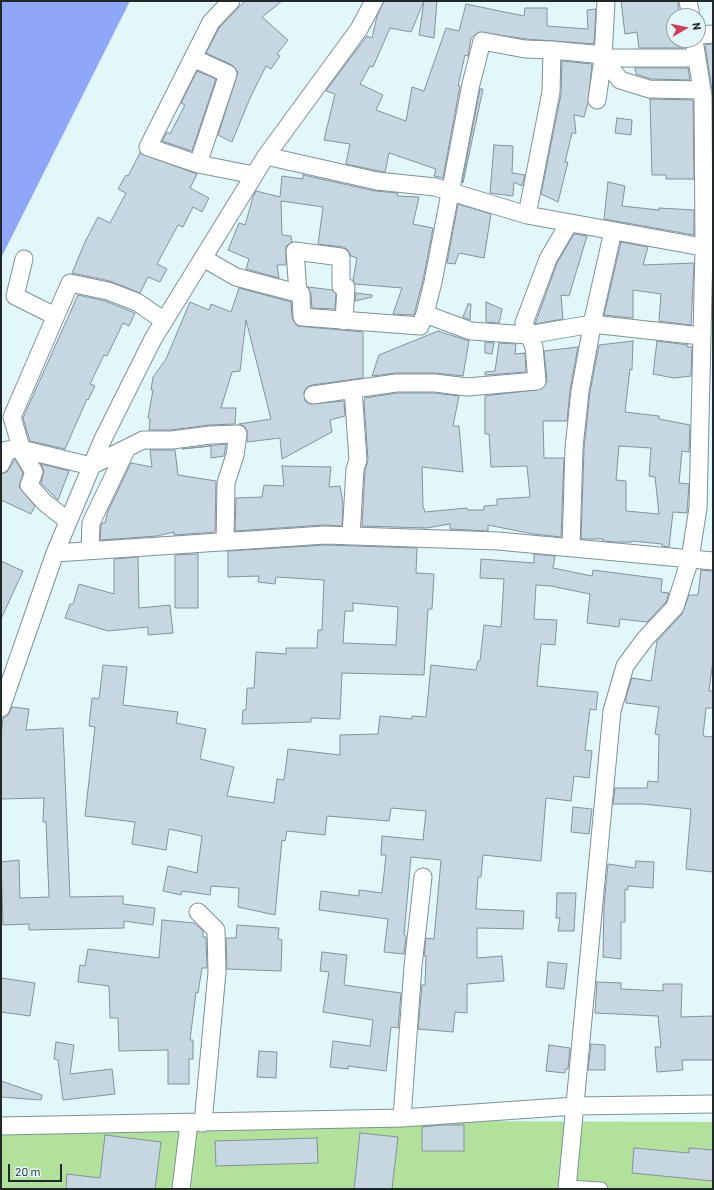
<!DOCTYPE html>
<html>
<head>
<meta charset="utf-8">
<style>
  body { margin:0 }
  #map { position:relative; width:714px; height:1190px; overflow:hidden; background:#e1f7f9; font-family:Barlow,sans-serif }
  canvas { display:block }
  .frame { position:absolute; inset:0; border:2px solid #202829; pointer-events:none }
  .north { position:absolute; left:666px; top:8px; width:40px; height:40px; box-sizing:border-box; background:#e1f7f9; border:1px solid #94a4a6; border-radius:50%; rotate:81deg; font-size:11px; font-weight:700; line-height:16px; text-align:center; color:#202829 }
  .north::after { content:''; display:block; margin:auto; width:14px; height:18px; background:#cf3f5c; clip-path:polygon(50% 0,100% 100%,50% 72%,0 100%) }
  .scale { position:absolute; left:8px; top:1164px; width:54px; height:18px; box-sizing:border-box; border:2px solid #202829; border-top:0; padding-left:5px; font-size:12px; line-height:14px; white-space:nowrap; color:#202829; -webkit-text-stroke:3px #e1f7f9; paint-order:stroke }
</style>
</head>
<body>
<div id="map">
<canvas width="714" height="1190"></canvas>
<div class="frame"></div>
<div class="north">N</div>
<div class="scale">20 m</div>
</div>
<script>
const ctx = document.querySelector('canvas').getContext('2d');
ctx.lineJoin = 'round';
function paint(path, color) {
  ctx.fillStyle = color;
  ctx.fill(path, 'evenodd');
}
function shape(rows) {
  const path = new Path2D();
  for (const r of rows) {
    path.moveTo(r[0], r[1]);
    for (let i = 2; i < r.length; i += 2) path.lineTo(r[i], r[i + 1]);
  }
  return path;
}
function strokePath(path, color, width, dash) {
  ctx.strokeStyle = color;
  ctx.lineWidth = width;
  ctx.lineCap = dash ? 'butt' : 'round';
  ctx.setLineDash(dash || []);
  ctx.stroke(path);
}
paint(shape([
  [468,1121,713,1122,713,1189,1,1189,1,1130]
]), '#b2e19c');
paint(shape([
  [1,1,130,1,1,258]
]), '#8fa6f9');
const building = shape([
  [245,1,282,1,262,17,288,40,277,54,280,56,271,69,266,66,250,98,232,142,218,135,238,72,232,65,206,53,219,28,245,1],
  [384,1,437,1,434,38,419,35,424,1,411,32,390,28,373,67,370,66,360,84,383,95,376,110,406,121,412,87,424,91,446,28,459,31,466,4,524,16,525,8,547,8,547,26,588,29,587,10,596,9,594,44,526,39,479,32,471,38,468,56,465,55,458,86,460,86,443,178,434,176,436,169,389,153,385,172,379,171,346,164,350,144,324,140,335,94,326,91,327,89,367,36,372,38,377,16,384,1],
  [621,1,678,1,679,16,674,16,674,40,684,40,685,48,639,48,637,32,625,34,621,1],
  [713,44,713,96,705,45,713,44],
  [562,61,592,64,588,103,584,117,574,115,576,133,572,133,565,162,568,162,558,202,541,194,561,94,562,61],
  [635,68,688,68,690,80,651,79,636,74,635,68],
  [197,71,216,79,192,151,162,141,167,132,170,134,185,105,181,103,197,71],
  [480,89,483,89,463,183,462,182,480,89],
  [650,99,693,100,694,179,666,179,666,175,652,175,650,99],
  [617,118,632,120,631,135,615,133,617,118],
  [494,145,513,146,512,173,525,175,522,186,514,182,513,196,490,193,494,145],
  [140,153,197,174,190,188,209,198,202,212,193,207,183,227,178,225,157,264,167,269,160,282,148,277,140,293,110,281,72,273,85,242,98,217,110,223,126,193,118,189,126,175,128,176,140,153],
  [303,175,375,191,398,193,397,196,419,197,413,224,433,228,423,280,414,315,393,314,402,288,355,284,353,280,357,258,351,256,347,249,343,247,318,244,323,207,281,201,282,235,291,236,292,242,286,246,286,265,277,265,279,278,246,269,249,259,228,250,239,223,245,225,253,197,256,191,280,197,282,176,303,179,303,175],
  [608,182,625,186,622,206,659,210,659,208,694,210,694,235,604,219,608,182],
  [458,204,491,214,484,258,459,253,455,264,447,263,458,204],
  [574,234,587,236,569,296,561,295,563,319,535,324,557,263,574,234],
  [621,242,648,247,643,265,694,263,691,325,659,321,661,294,633,290,633,318,604,315,621,242],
  [308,287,332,290,336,294,335,309,312,308,311,294,308,287],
  [239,288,291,302,292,318,297,326,363,332,363,378,312,385,307,387,304,392,305,401,310,404,344,401,345,416,330,420,332,432,282,459,280,438,247,442,247,430,244,426,239,424,271,419,246,320,240,371,232,372,221,408,236,408,235,424,209,425,171,430,149,430,150,419,148,418,153,390,151,390,153,377,166,359,190,302,209,310,211,304,231,312,239,288],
  [356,293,372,295,372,297,355,301,356,293],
  [78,295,105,301,135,313,129,326,123,323,107,356,104,355,90,384,95,386,88,400,87,399,65,449,30,441,23,418,78,295],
  [486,302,502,309,499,323,486,322,486,302],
  [468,304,471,304,470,320,463,317,468,304],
  [438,331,469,341,463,376,435,373,396,373,372,376,379,355,438,331],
  [633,341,632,370,630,369,625,412,659,416,659,419,690,425,689,452,682,451,679,483,689,484,687,513,673,512,669,547,662,546,662,544,632,541,632,542,615,542,603,541,603,539,581,539,584,449,590,392,599,345,633,341],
  [619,446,651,448,649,476,655,477,659,514,626,511,626,481,616,480,619,446],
  [657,341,688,345,687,347,692,347,691,376,674,378,653,374,657,341],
  [485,342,494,343,492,354,485,353,485,342],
  [499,343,516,344,515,354,525,353,526,372,485,375,485,372,495,371,499,343],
  [578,347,570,390,567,421,543,421,544,458,564,458,561,537,533,534,488,525,488,531,450,529,450,524,426,528,362,526,365,471,368,459,364,402,365,398,397,393,434,393,459,396,453,426,459,426,463,472,422,467,423,506,425,512,467,508,467,510,484,510,484,506,497,505,497,499,530,497,527,466,491,467,489,434,485,434,485,396,542,389,547,381,544,351,578,347],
  [226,444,224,456,211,458,211,446,182,449,226,444],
  [150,450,175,450,178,475,216,481,215,532,174,535,174,532,157,536,100,540,101,525,102,523,105,523,108,511,131,463,152,467,150,450],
  [15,459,23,473,19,487,35,506,31,514,1,500,1,474,7,472,15,459],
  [41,464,69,471,58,500,41,483,44,471,41,464],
  [282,466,331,467,329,487,340,486,343,504,342,526,324,525,235,531,236,498,262,497,264,485,284,486,282,466],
  [325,545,417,548,416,573,434,574,432,609,428,609,424,675,342,673,340,719,311,718,311,722,242,724,243,710,246,710,247,688,254,688,256,652,286,654,286,648,317,648,318,630,322,630,324,580,276,577,275,584,258,582,259,576,228,577,228,551,325,545],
  [353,603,398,607,396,645,343,643,345,611,353,611,353,603],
  [198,554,198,608,175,608,175,555,198,554],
  [534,554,555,556,553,568,592,576,593,570,662,579,661,592,669,593,666,602,647,622,620,619,619,627,587,623,590,594,551,586,536,585,534,619,557,620,555,645,541,644,537,686,598,692,596,710,590,709,585,750,592,751,589,778,574,776,571,801,546,798,541,861,483,855,481,877,478,877,476,909,524,911,523,929,477,928,477,958,502,956,504,981,467,984,467,1013,455,1012,453,1032,418,1029,422,985,425,985,426,956,424,956,426,938,434,939,441,860,411,857,404,935,406,936,404,954,384,952,388,919,319,910,321,891,359,896,359,890,382,893,386,855,381,855,382,836,423,840,426,811,391,808,389,821,327,816,325,835,287,831,285,841,282,840,275,915,238,907,239,888,211,886,210,895,182,891,181,895,163,891,168,866,197,873,202,836,169,829,166,850,132,844,135,822,85,816,95,727,89,726,92,698,99,699,103,665,127,667,123,705,178,712,176,723,206,729,200,759,234,767,227,796,274,803,277,779,284,780,288,749,340,755,340,735,378,734,380,716,412,719,412,716,426,717,431,665,476,670,478,661,480,661,484,625,501,627,504,579,480,578,481,559,534,563,534,554],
  [138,557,139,608,170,605,173,633,148,635,148,627,108,631,65,618,70,604,73,604,79,584,114,594,114,559,138,557],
  [1,561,23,571,1,619,1,561],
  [701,570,713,571,713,660,709,691,713,691,713,708,706,708,703,736,713,737,713,872,686,869,691,809,643,804,613,804,615,788,647,788,648,781,658,782,659,735,655,734,659,707,626,703,626,697,632,678,651,681,657,641,682,614,689,595,698,595,701,570],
  [12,707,29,709,26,730,63,728,70,897,123,896,123,904,155,908,153,925,124,921,124,928,29,930,29,924,3,925,1,862,19,860,20,898,49,897,46,822,43,822,44,798,1,799,1,736,3,718,8,715,12,707],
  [573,807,592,809,589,834,571,832,573,807],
  [636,861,654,862,653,888,628,886,628,890,625,889,625,922,621,922,621,959,603,957,604,905,608,864,635,868,636,861],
  [557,893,576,893,574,931,558,931,560,918,556,918,557,893],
  [162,920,194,923,203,931,203,937,206,937,207,968,202,968,198,993,196,992,190,1040,193,1040,193,1059,189,1059,189,1084,168,1084,168,1050,119,1051,118,1018,110,1018,109,986,78,982,80,965,85,966,88,949,159,958,162,920],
  [237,925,279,928,278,939,282,940,281,971,227,969,226,938,236,938,237,925],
  [322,952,347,955,344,985,401,993,398,1028,391,1027,386,1071,348,1066,348,1069,330,1067,333,1041,370,1046,373,1020,323,1012,329,972,320,971,322,952],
  [548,962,567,964,564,989,546,987,548,962],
  [1,978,35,983,30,1016,1,1012,1,978],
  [597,982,621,983,621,989,663,991,663,984,682,984,681,1017,713,1016,713,1060,682,1060,683,1070,657,1072,655,1047,661,1047,658,1016,595,1013,597,982],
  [56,1042,74,1045,70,1074,112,1069,115,1094,63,1100,58,1060,54,1059,56,1042],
  [591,1044,605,1045,605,1070,588,1070,591,1044],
  [549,1045,570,1048,568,1069,565,1069,565,1073,546,1071,549,1045],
  [259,1051,277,1052,276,1078,257,1077,259,1051],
  [1,1081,42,1095,41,1100,1,1097,1,1081],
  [442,1125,464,1125,464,1151,422,1151,422,1127,442,1125],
  [360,1133,398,1137,392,1189,354,1189,360,1133],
  [105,1135,161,1142,155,1189,66,1189,67,1174,100,1178,105,1135],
  [317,1138,318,1163,216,1166,215,1141,317,1138],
  [634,1148,689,1153,689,1148,713,1150,713,1181,632,1173,634,1148]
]);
paint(building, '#c7d7e2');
strokePath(building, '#83929d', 1);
const pedestrian = shape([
  [567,1187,601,1189]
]);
const minor = shape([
  [231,1,211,22,148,147,198,164,254,175],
  [606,1,603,58,697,58],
  [688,1,691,16],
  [698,35,713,34],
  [552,50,525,49,482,41,471,84,433,282,425,314,471,331,528,335,592,324],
  [193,58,228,74,198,164],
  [603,58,620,80,649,89,702,90],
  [597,100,603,58],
  [266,156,377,181,435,187,527,215,713,249],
  [527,215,551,92,552,50,604,55],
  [613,231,592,324,701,336],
  [203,258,236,277,301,294,302,317,420,326,425,314],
  [24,259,15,296,55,316],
  [298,293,295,251,341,257,341,286,346,287,344,321],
  [313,395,396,383,435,383,467,387,537,381,534,347,524,323,548,259,569,223],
  [1,464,7,450,21,449,91,466,143,440,172,440,210,435,238,434,235,455,226,483,225,542],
  [68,521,44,502,29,485,34,472,23,454,12,417,70,283,108,291,137,302,164,321],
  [351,536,355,469,358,460,353,389],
  [571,547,574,448,580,391,593,321],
  [90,550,91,523,126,450],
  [55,553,325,535,498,541,713,561],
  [1,708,55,553,103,439,153,339,266,156,359,29,374,1],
  [198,912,216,930,217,972,203,1123],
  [402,1118,413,966,423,877],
  [1,1126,402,1118,575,1106,713,1104],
  [181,1189,189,1123],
  [567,1189,612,711,625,666,645,639,675,607,690,559,698,508,704,248,703,96,694,40]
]);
strokePath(pedestrian, '#7f9294', 15);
strokePath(minor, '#7f9294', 19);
strokePath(pedestrian, '#fff', 13);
strokePath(minor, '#fff', 17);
</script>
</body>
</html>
